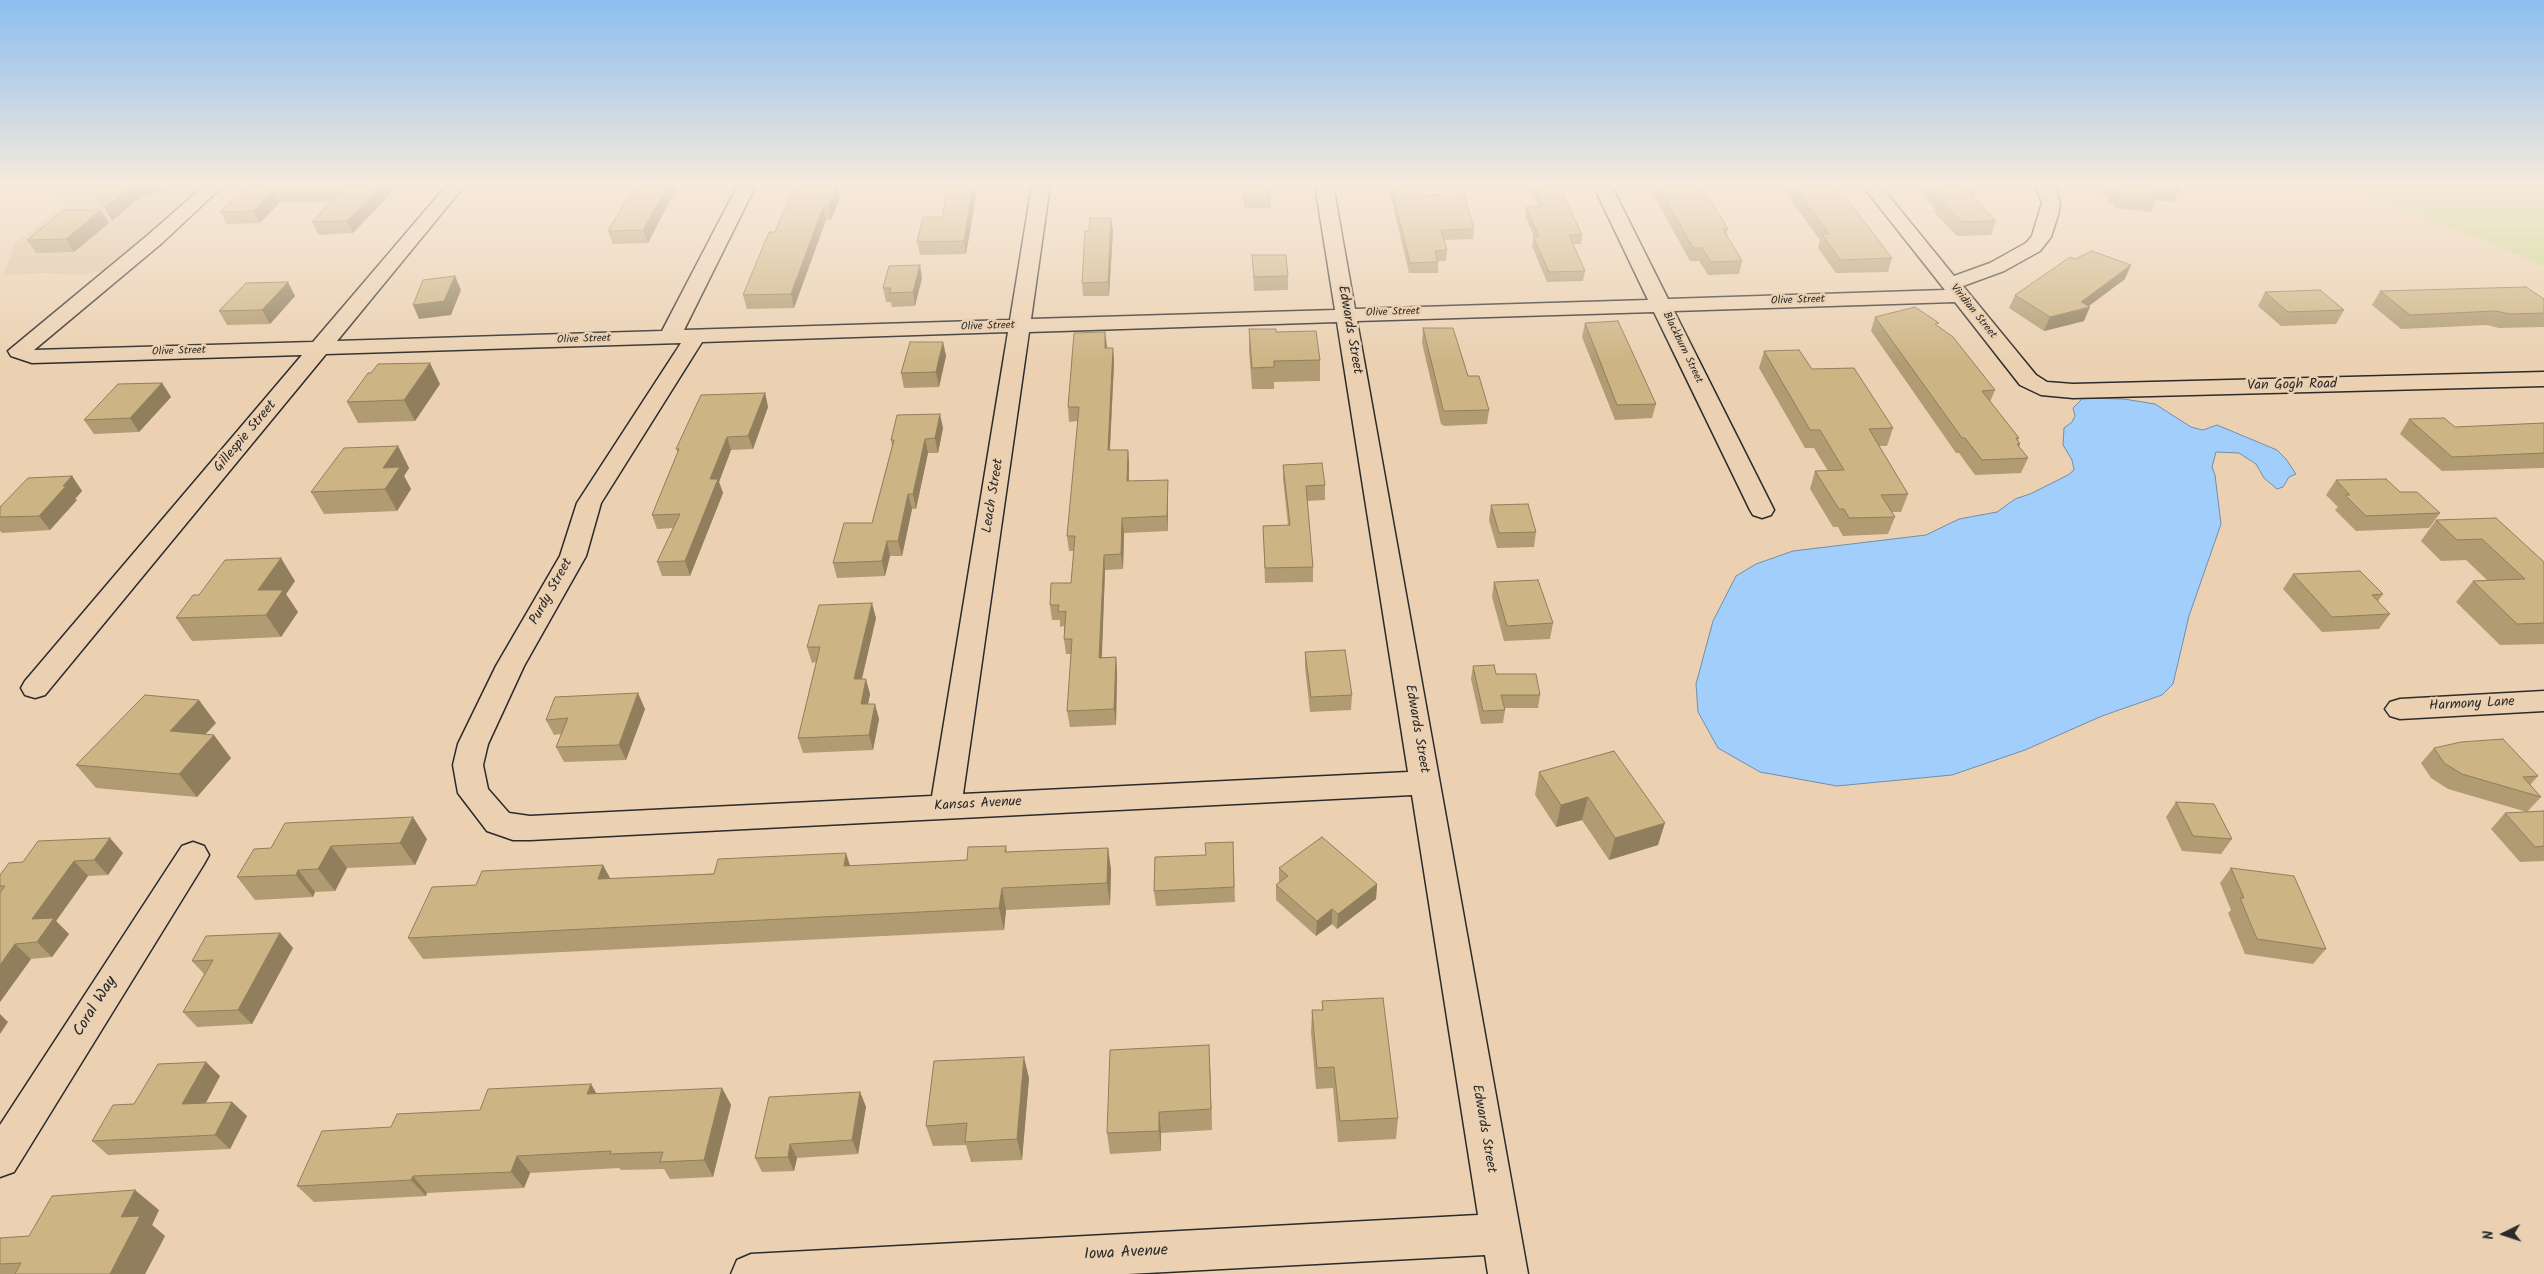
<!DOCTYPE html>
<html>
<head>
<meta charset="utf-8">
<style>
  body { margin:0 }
  #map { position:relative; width:2544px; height:1274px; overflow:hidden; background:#ebd1b2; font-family:Kalam,sans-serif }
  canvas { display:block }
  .north { position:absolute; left:2479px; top:1209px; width:50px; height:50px; -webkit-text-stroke:4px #ebd1b2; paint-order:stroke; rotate:266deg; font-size:14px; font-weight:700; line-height:20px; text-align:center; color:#2b2b2b }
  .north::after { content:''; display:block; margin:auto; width:18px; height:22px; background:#2b2b2b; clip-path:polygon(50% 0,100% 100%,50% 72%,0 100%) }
</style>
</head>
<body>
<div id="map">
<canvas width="2544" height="1274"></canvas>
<div class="north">N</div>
</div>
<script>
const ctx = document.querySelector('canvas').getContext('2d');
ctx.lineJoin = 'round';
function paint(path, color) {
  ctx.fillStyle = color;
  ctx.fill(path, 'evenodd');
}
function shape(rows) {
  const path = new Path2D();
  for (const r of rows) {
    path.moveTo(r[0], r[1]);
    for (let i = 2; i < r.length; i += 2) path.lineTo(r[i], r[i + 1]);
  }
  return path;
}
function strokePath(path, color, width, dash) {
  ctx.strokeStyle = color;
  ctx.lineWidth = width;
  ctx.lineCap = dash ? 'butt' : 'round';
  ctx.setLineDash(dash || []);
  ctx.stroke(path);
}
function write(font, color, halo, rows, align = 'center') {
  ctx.font = font + ' Kalam,sans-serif';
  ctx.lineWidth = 5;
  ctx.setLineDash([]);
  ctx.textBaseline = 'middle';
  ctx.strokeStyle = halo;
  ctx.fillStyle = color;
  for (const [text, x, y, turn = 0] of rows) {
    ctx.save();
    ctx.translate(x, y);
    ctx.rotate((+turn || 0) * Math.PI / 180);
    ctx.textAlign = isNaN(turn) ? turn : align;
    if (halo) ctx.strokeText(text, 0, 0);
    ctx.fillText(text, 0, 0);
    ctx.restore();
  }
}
paint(shape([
  [54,185,222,185,111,269,81,275,46,273,4,275,14,244,59,208,64,201,51,195]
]), '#dbc29f');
paint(shape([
  [2340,185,2544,185,2544,267,2496,245]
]), '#cad88b');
const water = shape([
  [2083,398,2124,399,2155,404,2191,427,2203,430,2217,425,2277,450,2286,459,2296,474,2289,477,2283,487,2277,489,2264,478,2256,464,2239,453,2216,452,2212,467,2215,475,2221,524,2189,616,2173,684,2162,695,2102,716,2025,750,1952,775,1837,786,1760,772,1718,748,1698,712,1696,684,1713,621,1736,576,1756,564,1793,551,1926,535,1959,519,1997,512,2015,499,2030,494,2068,475,2074,470,2072,460,2063,445,2064,428,2072,422,2075,416,2073,408,2083,398]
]);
paint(water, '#a2cefc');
strokePath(water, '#728da8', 1);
const street = shape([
  [205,185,224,185,162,243,34,350,313,342,447,185,465,185,337,341,662,331,738,185,756,185,684,330,1010,320,1032,185,1050,185,1031,319,1335,310,1315,185,1333,185,1355,309,1648,300,1593,185,1611,185,1668,299,1945,290,1862,185,1880,185,1954,276,1990,263,2026,243,2032,236,2042,203,2036,185,2054,185,2060,203,2058,215,2051,237,2040,251,2004,271,1963,286,2036,375,2047,382,2073,384,2544,372,2544,386,2073,398,2041,395,2020,385,1955,302,1674,311,1774,510,1771,515,1762,518,1753,515,1750,510,1654,312,1357,321,1528,1274,1488,1274,1485,1255,1128,1274,731,1274,737,1260,751,1254,1478,1215,1412,795,530,840,513,840,487,831,458,793,453,765,458,744,496,666,560,556,577,503,681,343,326,354,45,695,35,698,25,695,21,688,25,681,302,355,32,363,11,356,8,351,148,235,205,185],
  [1337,322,1408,772,963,794,1029,332,1337,322],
  [1008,332,932,796,530,816,509,813,488,789,483,765,488,744,524,666,586,556,601,503,702,342,1008,332],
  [2544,691,2544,711,2400,719,2390,716,2385,709,2390,702,2400,699,2544,691],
  [193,842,204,846,209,855,204,864,14,1172,0,1177,0,1125,182,846,193,842]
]);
strokePath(street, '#2b2b2b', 3);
paint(street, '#ebd1b2');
paint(shape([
  [248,185,399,185,353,233,319,235,312,222,331,202,279,203,260,223,227,224,220,212],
  [635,185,688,185,686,189,676,189,648,243,613,244,608,231],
  [837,185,840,197,831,220,826,220,794,308,747,309,743,295],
  [898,185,978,185,966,254,920,255,917,242,942,217,947,187,899,188],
  [1242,185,1270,185,1271,195,1271,208,1244,208],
  [1388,185,1415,185,1418,195,1474,229,1473,239,1444,240,1447,250,1446,261,1438,261,1438,273,1409,273],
  [1527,185,1559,185,1582,235,1581,244,1573,244,1585,271,1583,281,1547,282,1532,246,1534,236,1525,216,1526,207,1538,206],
  [1648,185,1701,185,1728,229,1726,235,1742,261,1739,274,1708,275,1699,261,1690,261],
  [1780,185,1836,185,1892,258,1888,272,1836,273,1818,248,1820,240],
  [1914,185,1973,185,1973,186,1976,189,1973,197,1996,221,1991,235,1957,236,1934,212,1935,209],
  [2098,185,2175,185,2180,189,2174,202,2156,200,2151,212,2115,208,2114,205,2110,204,2106,196,2102,195],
  [101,210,109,223,74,252,36,253,27,240],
  [1111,218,1113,231,1109,296,1083,296,1082,283,1089,231],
  [1252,255,1288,276,1288,290,1254,291],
  [922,278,915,306,892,307,891,302,886,302,883,288],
  [2125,279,2088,306,2084,321,2044,331,2009,308,2015,295],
  [2380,291,2544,299,2544,327,2499,328,2487,325,2401,329,2372,305],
  [2265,292,2344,310,2336,324,2281,326,2258,306],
  [295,296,270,324,227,325,219,311],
  [1875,317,1938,326,1995,390,1990,402,2019,438,2018,440,2020,444,2019,447,2028,458,2021,473,1975,475,1959,453,1956,453,1871,331],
  [1585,323,1656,404,1652,418,1615,420,1582,337],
  [1423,328,1468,376,1489,410,1487,424,1444,426,1441,424,1422,343],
  [1249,329,1276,332,1320,360,1320,381,1274,382,1274,389,1252,389,1249,350],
  [943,342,946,356,939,387,904,388,901,373],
  [1107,348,1113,348,1114,362,1110,450,1128,450,1129,464,1129,481,1168,480,1168,531,1124,533,1123,569,1105,570,1102,657,1116,657,1117,672,1116,725,1070,727,1067,711,1071,654,1066,654,1064,639,1064,626,1060,627,1060,620,1052,620,1050,605,1071,583,1074,551,1069,551,1067,536,1078,421,1069,422,1068,407],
  [1764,351,1812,369,1893,428,1887,446,1879,446,1908,494,1901,512,1892,512,1895,517,1888,534,1843,536,1838,527,1833,527,1810,489,1815,471,1828,471,1814,448,1805,448,1759,368],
  [162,383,171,397,139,432,94,434,84,420],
  [440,384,415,421,358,423,347,402],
  [765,393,768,407,753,449,731,450,719,482,723,493,690,576,662,576,657,562,673,528,657,529,652,515,678,452,676,449],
  [2409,419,2455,427,2544,423,2544,468,2442,471,2400,434],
  [943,428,938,453,928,453,916,509,912,509,902,556,890,556,885,576,837,578,833,563,872,523,892,446,891,440],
  [398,446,409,468,404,476,411,489,397,511,324,514,311,492],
  [1283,465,1325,485,1325,500,1307,501,1313,567,1313,582,1265,583,1263,526,1288,525,1283,479],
  [72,476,82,491,75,499,77,500,50,530,2,533,0,531,0,507],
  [2336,480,2400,492,2440,513,2429,528,2356,531,2335,510,2338,507,2326,495],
  [1491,505,1536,532,1534,547,1497,548,1489,520],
  [2436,520,2544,562,2544,644,2500,645,2456,602,2473,581,2487,580,2466,560,2441,561,2421,541],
  [2293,574,2383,594,2378,601,2390,614,2379,629,2322,632,2283,589],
  [295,581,286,594,298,612,281,637,192,641,176,618,199,595],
  [1494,582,1553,623,1550,639,1504,641,1492,597],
  [876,618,862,679,870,694,868,704,879,719,873,750,803,753,798,738,816,662,812,663,807,647],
  [1305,652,1352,695,1351,710,1310,712,1305,667],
  [1473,666,1496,674,1540,695,1538,708,1505,708,1505,710,1503,723,1481,724,1471,679],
  [645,709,626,760,564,762,556,747,561,734,554,735,546,720],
  [216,723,205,734,231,758,197,797,96,788,76,765],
  [2434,748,2538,776,2530,785,2541,797,2527,812,2448,789,2431,778,2421,763],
  [1614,751,1658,845,1609,860,1582,820,1556,827,1535,795,1539,772],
  [2176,802,2232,839,2221,854,2182,851,2166,817],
  [2544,811,2544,861,2520,862,2491,829,2505,813],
  [427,839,415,865,347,868,335,891,315,892,313,897,255,900,237,877,254,849],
  [1233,842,1235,902,1156,906,1154,891,1206,855],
  [1006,846,1007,852,1108,848,1111,870,1110,905,1006,910,1004,930,423,959,408,938,476,885,603,865,610,879,967,860],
  [123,853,108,875,88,876,56,921,69,934,52,957,31,959,0,1002,0,875,23,862],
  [1279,868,1377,884,1376,899,1337,929,1332,924,1316,936,1276,900,1276,885,1279,882],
  [2231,868,2326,949,2313,964,2245,954,2228,913,2231,910,2220,883],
  [280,933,293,948,252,1024,197,1027,183,1012,204,974,192,961],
  [1322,1001,1398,1118,1396,1139,1338,1142,1333,1088,1316,1089,1311,1032,1312,1010,1322,1010],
  [206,1062,220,1076,206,1103,232,1102,247,1116,230,1149,108,1155,92,1141,134,1104],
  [1210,1067,1212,1130,1161,1133,1161,1151,1110,1154,1107,1133],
  [1029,1078,1022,1160,971,1162,966,1145,933,1146,926,1126],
  [722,1088,731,1105,713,1177,670,1179,664,1169,621,1170,619,1168,530,1173,524,1188,427,1193,426,1196,314,1202,297,1186,391,1127,480,1110,597,1094],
  [860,1092,866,1107,858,1154,797,1158,794,1171,762,1172,755,1158],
  [159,1210,152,1225,165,1236,145,1274,0,1274,0,1238,29,1236]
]), '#b09b72');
paint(shape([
  [133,185,183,185,140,197,112,221,105,208],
  [382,185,399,185,353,233,347,221],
  [668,185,675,185,676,189,648,243,643,230],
  [837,185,840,197,831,220,828,207],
  [973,185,978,185,966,254,964,241],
  [273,190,279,203,260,223,254,211],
  [823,207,826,220,794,308,791,294],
  [101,210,109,223,74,252,66,239],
  [1111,218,1113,231,1109,296,1108,282],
  [920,265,922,278,915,306,913,292],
  [2131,265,2125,279,2085,309,2090,307,2084,321,2044,331,2050,317,2081,302],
  [455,276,461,290,451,315,419,319,413,305],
  [288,282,295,296,270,324,262,310],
  [1105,332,1107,346,1106,362,1105,348],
  [943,342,946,356,939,387,936,372],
  [1113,348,1114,362,1109,465,1108,450],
  [430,363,440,384,415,421,404,400],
  [162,383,171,397,139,432,130,418],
  [765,393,768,407,753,449,748,436],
  [940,414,943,428,938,453,935,438],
  [727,437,731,450,719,482,723,493,690,576,685,561,710,479],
  [925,439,928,453,916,509,913,494],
  [398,446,409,468,404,476,411,489,397,511,385,489,383,468],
  [1128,450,1129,464,1128,496,1127,481],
  [72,476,82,491,75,499,77,500,50,530,39,516],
  [1168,480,1168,531,1167,516],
  [908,494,912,509,902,556,898,541],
  [1122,518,1124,533,1123,569,1121,554],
  [887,541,890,556,885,576,882,561],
  [1104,555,1105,570,1101,673,1099,658],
  [281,558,295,581,286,594,298,612,281,637,266,615,258,590],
  [872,603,876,618,858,695,854,679],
  [1116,657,1117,672,1116,725,1114,709],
  [866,679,870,694,865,719,861,704],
  [638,693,645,709,626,760,619,745],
  [199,700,216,723,187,754,170,731],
  [875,704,879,719,873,750,869,735],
  [214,735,231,758,197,797,179,774],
  [1588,797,1582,820,1556,827,1561,805],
  [413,817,427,839,415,865,400,843],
  [1665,823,1658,845,1609,860,1615,838],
  [110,838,123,853,108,875,94,860],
  [331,846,347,868,335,891,318,869],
  [1108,848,1111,870,1110,905,1107,883],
  [846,853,853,875,844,866],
  [74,861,88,876,56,921,69,934,52,957,37,942,32,919],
  [603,865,615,887,598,879],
  [298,870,315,892,313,897,296,875],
  [1377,884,1376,899,1337,929,1338,914],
  [1002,888,1006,910,1004,930,999,908],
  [1332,909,1332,924,1316,936,1317,921],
  [280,933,293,948,252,1024,238,1010],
  [15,944,31,959,0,1002,0,965],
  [0,1014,8,1022,0,1034],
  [1209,1045,1210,1067,1212,1130,1211,1109],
  [1024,1057,1029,1078,1022,1160,1017,1139],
  [206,1062,220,1076,197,1119,182,1104],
  [591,1084,601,1101,587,1094],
  [722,1088,731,1105,713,1177,704,1160],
  [860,1092,866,1107,858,1154,852,1140],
  [232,1102,247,1116,230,1149,215,1135],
  [1159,1112,1161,1133,1161,1151,1159,1131],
  [790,1144,797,1158,794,1171,788,1157],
  [517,1156,530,1173,524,1188,511,1172],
  [413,1176,427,1193,426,1196,411,1180],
  [135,1190,159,1210,152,1225,165,1236,145,1274,110,1274,121,1217]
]), '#907e5c');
const building = shape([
  [90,185,134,185,105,208,90,185],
  [248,185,382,185,347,221,312,222,342,190,273,190,254,211,220,212,248,185],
  [635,185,668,185,643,230,608,231,635,185],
  [795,185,837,185,828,207,823,207,791,294,743,295,769,232,775,232,795,185],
  [948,185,973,185,964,241,917,242,923,217,942,217,948,185],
  [1243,185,1270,185,1271,195,1244,195,1243,185],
  [1391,185,1415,185,1418,195,1464,194,1474,229,1441,230,1447,250,1435,251,1438,262,1410,263,1391,185],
  [1533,185,1559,185,1582,235,1569,235,1585,271,1549,272,1533,236,1539,236,1526,207,1544,206,1533,185],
  [1658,185,1701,185,1728,229,1723,229,1742,261,1711,262,1702,248,1693,248,1658,185],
  [1793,185,1836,185,1892,258,1840,260,1822,234,1829,234,1793,185],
  [1930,185,1972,185,1976,189,1966,190,1996,221,1962,222,1938,199,1943,199,1930,185],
  [2113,185,2175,185,2180,189,2151,186,2157,199,2121,195,2120,192,2115,191,2113,185],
  [64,210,101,210,66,239,27,240,64,210],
  [1090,218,1111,218,1108,282,1082,283,1085,231,1089,231,1090,218],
  [2092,251,2131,265,2081,302,2090,307,2050,317,2015,295,2070,257,2075,259,2092,251],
  [1252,255,1286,255,1288,276,1254,277,1252,255],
  [920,265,913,292,889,293,891,288,883,288,889,266,920,265],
  [455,276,444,301,413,305,423,280,455,276],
  [288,282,262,310,219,311,246,283,288,282],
  [2526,287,2544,299,2544,313,2509,314,2496,311,2410,315,2380,291,2526,287],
  [2320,290,2344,310,2288,312,2265,292,2320,290],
  [1915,307,1939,323,1935,324,1953,337,1995,390,1982,391,2019,438,2016,438,2020,444,2017,444,2028,458,1982,460,1965,438,1962,438,1875,317,1915,307],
  [1618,321,1656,404,1617,405,1585,323,1618,321],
  [1423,328,1453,328,1468,376,1479,376,1489,410,1445,411,1443,409,1423,328],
  [1249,329,1276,329,1276,332,1316,331,1320,360,1274,361,1274,367,1252,368,1249,329],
  [1105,332,1105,348,1113,348,1108,450,1128,450,1127,481,1168,480,1167,516,1122,518,1121,554,1104,555,1099,658,1116,657,1114,709,1067,711,1072,639,1064,639,1066,611,1058,612,1059,605,1050,605,1051,583,1071,583,1075,536,1067,536,1079,407,1068,407,1074,333,1105,332],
  [910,342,943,342,936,372,901,373,910,342],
  [1799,350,1812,369,1854,368,1893,428,1869,429,1908,494,1881,495,1895,517,1849,518,1844,509,1839,509,1815,471,1844,470,1820,430,1810,430,1764,351,1799,350],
  [430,363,404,400,347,402,368,373,371,373,378,364,430,363],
  [162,383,130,418,84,420,118,384,162,383],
  [765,393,748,436,727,437,710,479,718,479,685,561,657,562,680,514,652,515,679,449,676,449,701,395,765,393],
  [940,414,935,438,925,439,913,494,908,494,898,541,887,541,882,561,833,563,844,523,872,523,894,440,891,440,897,415,940,414],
  [2444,418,2455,427,2544,423,2544,453,2452,457,2409,419,2444,418],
  [398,446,383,468,400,467,385,489,311,492,344,448,398,446],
  [1322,463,1325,485,1306,486,1313,567,1265,568,1263,526,1290,525,1283,465,1322,463],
  [72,476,63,486,66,486,39,516,0,517,0,507,28,478,72,476],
  [2386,479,2400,492,2417,492,2440,513,2366,516,2345,495,2350,495,2336,480,2386,479],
  [1528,504,1536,532,1499,533,1491,505,1528,504],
  [2496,518,2544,562,2544,623,2517,624,2473,581,2525,579,2482,539,2457,540,2436,520,2496,518],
  [281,558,258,590,283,590,266,615,176,618,193,595,199,595,225,560,281,558],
  [2360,571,2383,594,2372,595,2390,614,2332,617,2293,574,2360,571],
  [1538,580,1553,623,1507,626,1494,582,1538,580],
  [872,603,854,679,866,679,861,704,875,704,869,735,798,738,820,647,807,647,819,605,872,603],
  [1345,650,1352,695,1311,697,1305,652,1345,650],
  [1494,665,1496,674,1536,674,1540,695,1501,695,1505,710,1483,711,1473,666,1494,665],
  [638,693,619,745,556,747,568,718,546,720,555,697,638,693],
  [145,695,199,700,170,731,214,735,179,774,76,765,145,695],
  [2503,739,2538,776,2523,777,2541,797,2462,774,2444,763,2434,748,2461,742,2503,739],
  [1614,751,1665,823,1615,838,1588,797,1561,805,1539,772,1614,751],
  [2176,802,2214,804,2232,839,2193,836,2176,802],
  [2544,811,2544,846,2535,847,2505,813,2544,811],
  [413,817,400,843,331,846,318,869,298,870,296,875,237,877,254,849,271,848,285,823,413,817],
  [1322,837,1377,884,1338,914,1332,909,1317,921,1276,885,1288,876,1279,868,1322,837],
  [110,838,94,860,74,861,32,919,54,918,37,942,15,944,0,965,0,893,5,886,0,886,0,875,9,863,23,862,38,841,110,838],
  [1233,842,1234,887,1154,891,1155,857,1206,855,1205,843,1233,842],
  [1006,846,1005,852,1108,848,1107,883,1002,888,999,908,408,938,432,887,476,885,482,871,603,865,598,879,714,874,718,859,846,853,844,866,967,860,968,847,1006,846],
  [2231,868,2294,876,2326,949,2257,939,2240,898,2244,898,2231,868],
  [280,933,238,1010,183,1012,213,960,192,961,206,936,280,933],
  [1383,998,1398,1118,1340,1121,1334,1067,1317,1068,1312,1010,1323,1010,1322,1001,1383,998],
  [1209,1045,1211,1109,1159,1112,1159,1131,1107,1133,1110,1050,1209,1045],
  [1024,1057,1017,1139,965,1142,967,1123,926,1126,934,1061,1024,1057],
  [206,1062,182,1104,232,1102,215,1135,92,1141,113,1105,134,1104,158,1064,206,1062],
  [591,1084,587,1094,722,1088,704,1160,660,1162,663,1152,610,1154,611,1151,517,1156,511,1172,413,1176,411,1180,297,1186,322,1131,391,1127,397,1114,480,1110,488,1089,591,1084],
  [860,1092,852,1140,790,1144,788,1157,755,1158,769,1097,860,1092],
  [135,1190,121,1217,140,1216,110,1274,15,1274,21,1263,0,1264,0,1238,29,1236,52,1196,135,1190]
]);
paint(building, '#cdb484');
strokePath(building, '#907e5c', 1);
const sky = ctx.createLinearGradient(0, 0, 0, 363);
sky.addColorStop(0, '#8cbef0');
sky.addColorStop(0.51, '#f6eadc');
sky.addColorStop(1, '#f6eadc00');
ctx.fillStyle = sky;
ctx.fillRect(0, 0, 2544, 363);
write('11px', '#2b2b2b', '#ebd1b2', [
  ["Olive Street",1798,301,-2],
  ["Viridian Street",1973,312,51],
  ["Olive Street",1393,313,-2],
  ["Olive Street",988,327,-2],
  ["Olive Street",584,340,-2],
  ["Blackburn Street",1682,348,64],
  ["Olive Street",179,352,-2]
]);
write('14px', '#2b2b2b', '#ebd1b2', [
  ["Edwards Street",1349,330,80],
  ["Van Gogh Road",2292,386,-1],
  ["Gillespie Street",246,437,-50],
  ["Leach Street",994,496,-81],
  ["Purdy Street",552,592,-61],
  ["Harmony Lane",2472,705,-3],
  ["Edwards Street",1416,729,80],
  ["Kansas Avenue",978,805,-3],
  ["Edwards Street",1483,1129,80]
]);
write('16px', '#2b2b2b', '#ebd1b2', [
  ["Coral Way",96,1007,-58],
  ["Iowa Avenue",1126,1254,-3]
]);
</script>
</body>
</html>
